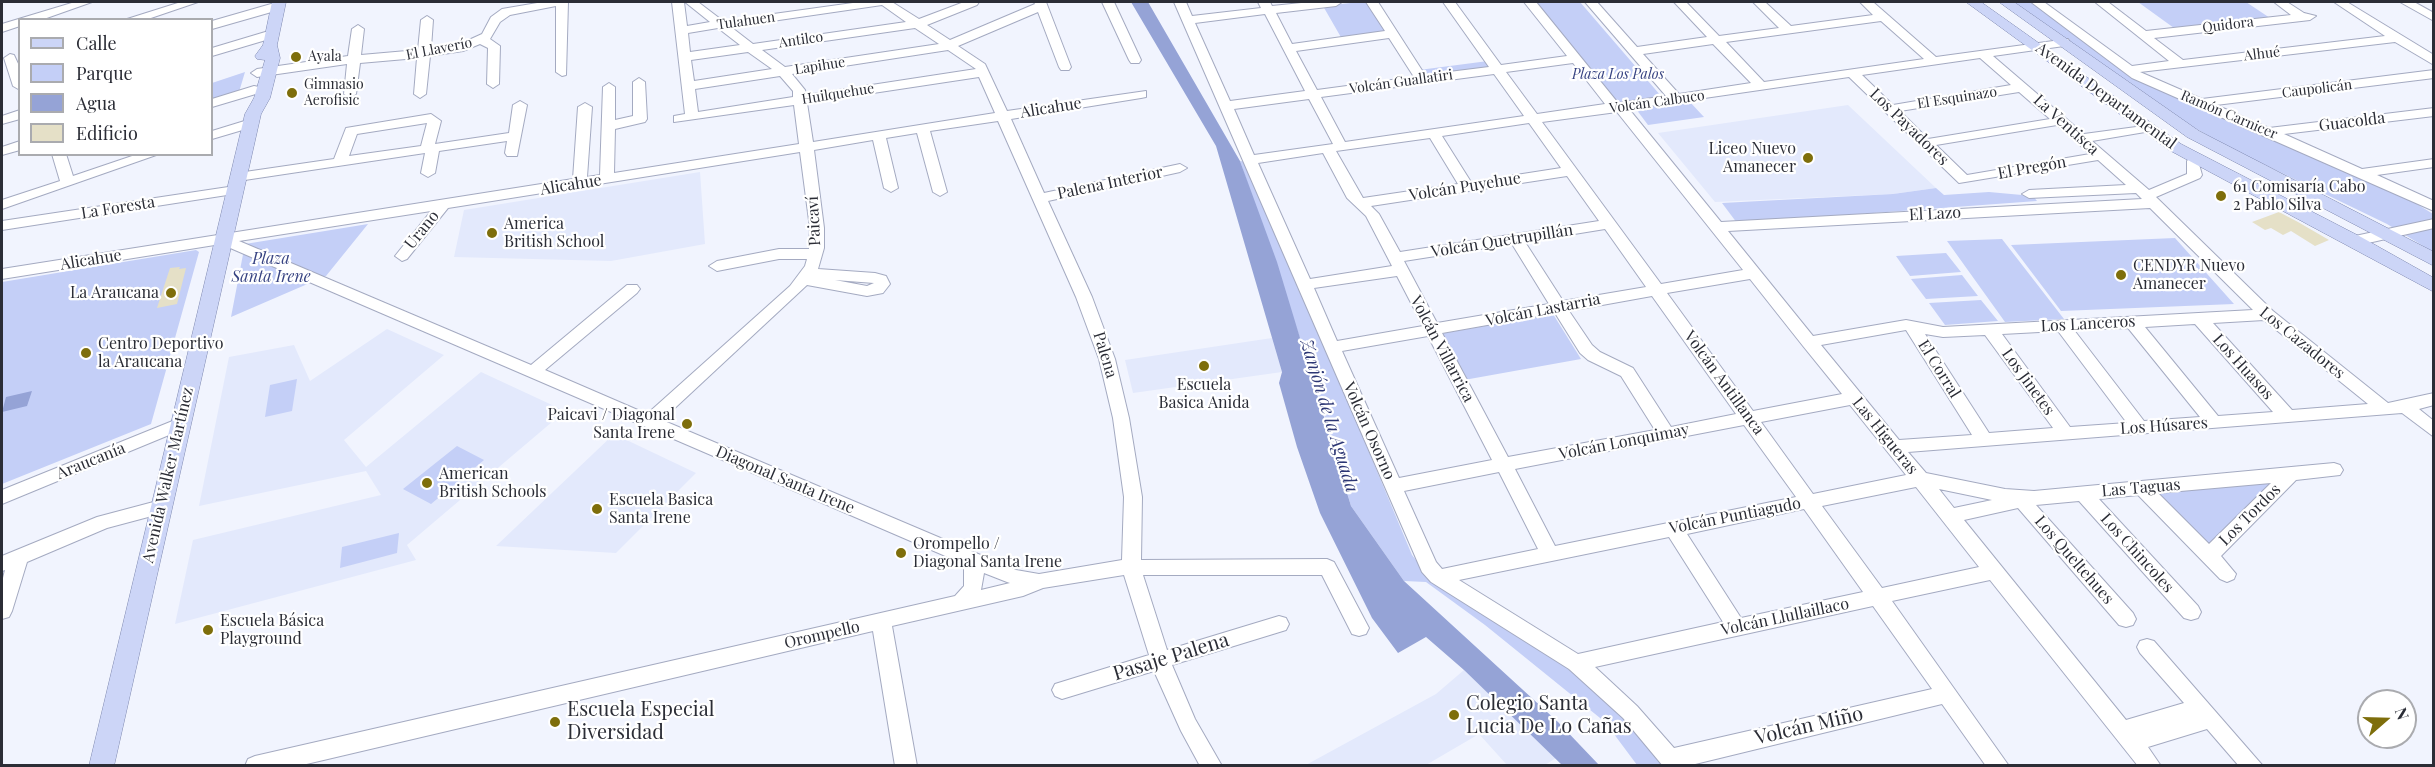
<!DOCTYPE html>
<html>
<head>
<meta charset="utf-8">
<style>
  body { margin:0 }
  #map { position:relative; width:2435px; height:767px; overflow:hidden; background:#f1f4fe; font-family:"Playfair Display",serif }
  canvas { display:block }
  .frame { position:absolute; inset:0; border:3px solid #2b2d36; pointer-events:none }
  .legend { position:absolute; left:18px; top:18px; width:195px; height:138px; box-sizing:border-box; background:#fff; border:2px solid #aaabaf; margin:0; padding:8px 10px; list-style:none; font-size:18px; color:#2b2d36 }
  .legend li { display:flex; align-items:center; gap:12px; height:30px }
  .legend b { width:30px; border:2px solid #aaabaf }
  .north { position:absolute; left:2357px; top:689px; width:60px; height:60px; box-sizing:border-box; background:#fff; border:2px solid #aaabaf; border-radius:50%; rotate:70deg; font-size:16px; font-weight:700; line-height:24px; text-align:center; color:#2b2d36 }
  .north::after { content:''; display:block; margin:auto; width:21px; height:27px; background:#7e6e0b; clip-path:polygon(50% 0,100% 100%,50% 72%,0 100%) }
</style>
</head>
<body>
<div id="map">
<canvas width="2435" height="767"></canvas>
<div class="frame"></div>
<ul class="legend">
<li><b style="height:8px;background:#ccd5f7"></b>Calle</li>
<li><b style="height:16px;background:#c4cff7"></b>Parque</li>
<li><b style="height:16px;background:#95a3d6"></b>Agua</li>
<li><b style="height:16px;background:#e5e0c7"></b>Edificio</li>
</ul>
<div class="north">N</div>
</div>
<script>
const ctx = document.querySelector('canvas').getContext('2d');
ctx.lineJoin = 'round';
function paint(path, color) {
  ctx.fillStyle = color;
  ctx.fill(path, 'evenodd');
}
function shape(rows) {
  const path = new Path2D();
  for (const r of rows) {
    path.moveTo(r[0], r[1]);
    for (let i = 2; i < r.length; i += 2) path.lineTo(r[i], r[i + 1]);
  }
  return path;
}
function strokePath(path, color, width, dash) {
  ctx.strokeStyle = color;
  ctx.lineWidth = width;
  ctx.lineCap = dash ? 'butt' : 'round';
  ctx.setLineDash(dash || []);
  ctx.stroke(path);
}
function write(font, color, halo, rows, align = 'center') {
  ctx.font = font + ' "Playfair Display",serif';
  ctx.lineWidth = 4.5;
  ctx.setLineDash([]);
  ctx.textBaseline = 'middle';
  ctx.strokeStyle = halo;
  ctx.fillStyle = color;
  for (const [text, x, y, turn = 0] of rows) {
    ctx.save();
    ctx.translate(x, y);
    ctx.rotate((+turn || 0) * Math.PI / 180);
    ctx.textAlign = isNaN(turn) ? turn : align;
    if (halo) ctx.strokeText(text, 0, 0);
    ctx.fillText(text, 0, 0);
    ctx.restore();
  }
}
paint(shape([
  [1848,105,1936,188,1893,194,1715,202,1658,133],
  [700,172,705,244,611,261,454,257,464,210],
  [387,329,444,355,344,440,366,467,481,372,565,411,407,545,416,560,175,624,193,540,381,495,366,471,199,506,229,357,294,345,310,381],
  [1272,338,1282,372,1133,393,1125,360],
  [614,434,696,473,616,553,496,546],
  [1464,670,1556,758,1545,765,1507,765,1479,734,1426,765,1304,766,1436,694]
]), '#e3e9fc');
paint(shape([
  [1360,2,1371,3,1388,30,1386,33,1342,39,1323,6],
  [1533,2,1580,2,1661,96,1616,103],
  [2014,2,2033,2,2102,55,2404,196,2433,214,2433,252,2387,224,2230,148,2193,127],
  [2138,2,2246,2,2270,18,2174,28],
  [1488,61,1492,67,1427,77,1419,70],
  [245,72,239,92,212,101,212,83],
  [1689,101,1704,117,1648,125,1636,109],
  [1240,161,1248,162,1412,555,1430,578,1573,666,1673,765,1637,765,1605,722,1485,625,1426,582,1404,581,1351,506,1312,374],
  [1936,188,1944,195,1989,192,2033,196,2037,201,1737,223,1722,203,1893,194],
  [368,224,326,276,231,317,245,244],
  [2175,238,2234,304,2061,311,2011,245],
  [2002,239,2064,319,2005,322,1947,241],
  [196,250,199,252,151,424,2,484,2,282],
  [1946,253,1961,272,1910,276,1896,256],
  [1962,275,1978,296,1926,299,1911,279],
  [1981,300,1998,321,1945,325,1929,303],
  [1553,314,1581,359,1464,380,1439,334],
  [297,379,292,411,265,417,270,385],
  [457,446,484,460,431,504,403,489],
  [2273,482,2206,547,2153,492],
  [399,533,397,553,340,568,342,547]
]), '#c4cff7');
paint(shape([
  [1131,2,1148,2,1240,161,1277,262,1351,506,1404,581,1558,722,1599,765,1562,765,1464,670,1426,637,1398,653,1372,618,1320,513,1297,447,1279,383,1282,372,1216,146],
  [32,391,27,406,2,412,6,397]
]), '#95a3d6');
paint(shape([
  [2279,212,2298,222,2329,240,2315,246,2291,231,2283,235,2271,228,2265,230,2252,222],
  [180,267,179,269,186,268,177,304,157,308,170,268]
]), '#e5e0c7');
const minor = shape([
  [75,2,92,2,41,20,20,20,20,26,2,32,2,24,75,2],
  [181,2,198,2,145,20,124,20,181,2],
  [278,2,282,3,282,9,212,29,212,21,278,2],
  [543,2,568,2,566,75,562,76,556,72,556,6,510,15,500,22,490,39,500,46,499,84,493,88,487,84,488,48,480,44,463,51,430,56,426,94,420,98,414,94,417,58,360,63,356,94,350,98,344,94,347,64,257,77,251,73,257,69,348,56,352,29,358,25,364,29,361,55,418,50,421,20,427,16,433,20,431,48,460,44,482,34,491,17,502,9,543,2],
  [672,2,684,2,687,26,710,22,685,2,698,2,723,21,860,2,892,2,919,19,964,2,979,2,977,5,927,25,950,40,1035,4,1034,2,1046,2,1071,67,1069,70,1061,70,1059,67,1038,12,958,46,985,64,1007,111,1146,91,1146,97,1141,98,1011,119,1044,193,1180,164,1187,168,1180,172,1048,201,1092,297,1115,359,1129,418,1142,497,1141,560,1327,559,1334,562,1369,628,1366,634,1359,636,1352,634,1322,575,1143,575,1167,650,1279,616,1286,618,1289,624,1286,630,1172,665,1195,719,1222,766,1200,766,1181,731,1154,671,1062,699,1055,696,1052,690,1055,684,1149,655,1124,575,1043,588,1023,596,892,626,917,766,895,766,873,631,298,766,245,766,248,759,255,756,955,596,964,586,964,564,221,244,2,279,2,269,573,179,578,107,585,103,592,107,587,177,600,175,603,87,609,83,615,87,615,120,633,116,633,82,639,78,645,82,647,119,645,122,615,129,614,173,799,144,794,105,674,122,674,116,685,114,672,2],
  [882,5,906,22,753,44,731,27,882,5],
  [718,28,740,45,690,52,688,33,718,28],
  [915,28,939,44,785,67,762,50,915,28],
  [948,50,976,69,806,95,805,90,792,74,948,50],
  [748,52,772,69,694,81,691,60,748,52],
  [780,76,793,91,793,97,698,112,695,89,780,76],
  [979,77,995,113,813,142,807,103,979,77],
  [998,121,1076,297,1099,359,1113,418,1124,497,1122,560,1039,574,1016,570,662,420,807,285,867,296,883,293,890,284,886,276,875,273,818,269,824,248,824,228,814,150,873,140,884,188,891,192,898,188,886,138,917,133,933,192,940,196,947,192,930,131,998,121],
  [800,152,810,228,809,249,779,249,717,261,709,266,717,271,779,259,807,259,805,266,790,286,647,414,545,370,637,293,640,289,637,285,627,285,531,365,239,241,431,211,395,256,402,261,407,259,448,208,800,152],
  [835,280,874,283,867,286,835,280],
  [984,573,1007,582,1010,583,981,590,984,573],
  [1102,2,1114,2,1141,60,1139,63,1131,63,1129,60,1102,2],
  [1174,2,1186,2,1192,16,1261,8,1258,2,1270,2,1272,6,1311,2,1342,2,1336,6,1276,13,1292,44,1385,31,1366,2,1378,2,1425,75,1489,67,1443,2,1455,2,1501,65,1567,56,1524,2,1536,2,1618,103,1666,96,1585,2,1597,2,1637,47,1707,37,1674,2,1686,2,1719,36,1779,28,1753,2,1765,2,1791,26,1873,15,1860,2,1873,2,1936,57,2068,39,2070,42,2064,46,1993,56,2084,134,2151,125,2151,131,2092,141,2149,190,2187,174,2187,161,2191,156,2201,156,2203,159,2199,164,2202,175,2200,178,2156,197,2273,311,2388,403,2434,393,2434,405,2419,409,2434,421,2434,437,2402,413,1908,452,1926,473,2005,489,2034,491,2334,463,2340,465,2343,470,2340,475,2296,480,2221,556,2236,574,2234,579,2227,582,2220,579,2138,495,2099,499,2198,606,2201,612,2198,618,2191,620,2184,618,2079,501,2036,505,2133,613,2136,619,2133,625,2126,627,2119,625,2018,508,1964,520,2126,720,2184,703,2140,653,2137,647,2140,641,2147,639,2154,641,2263,766,2239,766,2207,729,2148,747,2161,766,2138,766,1990,580,1892,601,2009,766,1986,766,1942,704,1687,766,1663,766,1623,718,1569,669,1431,582,1422,572,1174,2],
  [1265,14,1305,91,1230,101,1195,23,1265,14],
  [1881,21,1924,59,1764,82,1726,42,1881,21],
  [1389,38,1414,77,1317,90,1296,51,1389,38],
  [1713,44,1751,83,1679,94,1643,54,1713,44],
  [1980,58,2011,85,1893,105,1862,75,1980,58],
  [1573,63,1605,104,1537,114,1506,72,1573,63],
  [1494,74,1524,116,1345,142,1321,97,1494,74],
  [1849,77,1959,183,2098,160,2126,185,2029,190,2022,194,2029,198,2136,193,2142,199,1721,222,1629,109,1849,77],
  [2019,92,2050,119,1928,139,1900,111,2019,92],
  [1309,99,1333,144,1254,155,1234,109,1309,99],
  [1617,112,1743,270,1661,284,1542,122,1617,112],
  [1529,123,1561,168,1471,182,1442,136,1529,123],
  [2057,125,2090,154,1967,175,1936,145,2057,125],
  [1430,138,1458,184,1363,198,1336,151,1430,138],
  [1323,153,1347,198,1366,216,1392,266,1310,279,1258,163,1323,153],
  [1567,176,1599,221,1400,252,1379,214,1371,206,1567,176],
  [2150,208,2253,310,1943,327,1906,320,1813,336,1728,231,2150,208],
  [1605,229,1646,287,1563,301,1525,242,1605,229],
  [1512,244,1549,304,1437,323,1404,261,1512,244],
  [1397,276,1423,326,1337,341,1314,288,1397,276],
  [1750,279,1803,346,1842,394,1753,411,1667,293,1750,279],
  [1652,296,1736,414,1671,427,1633,368,1600,352,1592,345,1569,311,1652,296],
  [1555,313,1580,353,1588,360,1621,376,1655,430,1508,457,1442,333,1555,313],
  [2264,320,2368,404,2292,410,2213,323,2264,320],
  [2195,324,2273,412,2218,416,2145,327,2195,324],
  [2128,328,2200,417,2144,421,2074,330,2128,328],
  [1906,330,1972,435,1899,440,1821,345,1906,330],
  [2058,331,2127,423,2070,427,2002,334,2058,331],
  [1925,334,1943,337,1985,335,2053,428,1989,433,1925,334],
  [1428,336,1492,460,1399,478,1342,351,1428,336],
  [1850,405,1906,475,1813,494,1761,422,1850,405],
  [1744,425,1796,497,1555,546,1515,469,1744,425],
  [1499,472,1538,549,1442,569,1436,562,1404,491,1499,472],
  [2271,483,2209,544,2158,493,2271,483],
  [1916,487,1979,567,1882,588,1822,506,1916,487],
  [1939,489,1992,500,1954,508,1939,489],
  [1804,509,1863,592,1741,618,1687,534,1804,509],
  [1669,537,1723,622,1578,654,1459,580,1669,537],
  [1873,606,1932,689,1674,748,1637,706,1595,667,1873,606],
  [2031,2,2044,2,2132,66,2169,61,2095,2,2108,2,2146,31,2291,15,2274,2,2287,2,2304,13,2316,16,2310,20,2154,38,2183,60,2385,36,2334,2,2347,2,2434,55,2434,65,2395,42,2140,72,2202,99,2434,70,2434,78,2216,105,2269,128,2434,108,2434,116,2284,134,2362,169,2434,159,2434,167,2377,175,2434,201,2434,211,2132,78,2031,2],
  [2400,2,2414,2,2434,13,2434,21,2400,2],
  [272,30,276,31,276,37,212,56,212,48,272,30],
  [10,54,14,55,20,68,20,90,13,86,4,58,10,54],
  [254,86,259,87,259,93,212,107,212,99,254,86],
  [520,101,527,105,517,156,507,156,505,153,507,141,439,151,435,173,428,177,421,173,425,153,238,181,231,177,238,173,334,159,346,128,431,114,441,121,435,144,509,133,513,105,520,101],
  [427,123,421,146,349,156,357,134,427,123],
  [20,110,20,119,2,124,2,116,20,110],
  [251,119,256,120,256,126,212,139,212,131,251,119],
  [20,141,20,150,2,155,2,147,20,141],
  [52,154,66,154,73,176,138,154,159,154,2,209,2,200,60,181,52,154],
  [235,186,240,187,242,190,240,193,2,230,2,221,235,186],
  [2434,219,2434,228,2355,246,2348,241,2355,236,2434,219],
  [180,418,186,420,188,424,186,428,2,504,2,490,180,418],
  [161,500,167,502,170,507,167,512,107,528,27,562,12,611,9,617,2,619,2,582,5,570,2,571,2,556,97,517,161,500]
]);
const major = shape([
  [272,2,286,2,277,45,280,58,270,98,261,114,114,766,89,766,245,114,254,98,265,60,257,59,255,56,263,45,272,2],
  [1966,2,1981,2,2181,144,2361,237,2434,278,2434,292,2169,150,1966,2],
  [1999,2,2014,2,2199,131,2434,252,2434,266,2187,137,1999,2]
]);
strokePath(minor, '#a4aac1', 2);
strokePath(major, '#7e88b0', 1);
paint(minor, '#fff');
paint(major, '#ccd5f7');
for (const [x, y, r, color] of [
  [296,57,6,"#7e6e0b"],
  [292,93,6,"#7e6e0b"],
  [1808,158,6,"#7e6e0b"],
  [2221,196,6,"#7e6e0b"],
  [492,233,6,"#7e6e0b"],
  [2121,275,6,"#7e6e0b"],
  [171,293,6,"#7e6e0b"],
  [86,353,6,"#7e6e0b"],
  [1204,366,6,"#7e6e0b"],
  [687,424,6,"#7e6e0b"],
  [427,483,6,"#7e6e0b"],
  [597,509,6,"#7e6e0b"],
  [901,553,6,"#7e6e0b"],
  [208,630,6,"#7e6e0b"],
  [1454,715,6,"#7e6e0b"],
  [555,722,6,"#7e6e0b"]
]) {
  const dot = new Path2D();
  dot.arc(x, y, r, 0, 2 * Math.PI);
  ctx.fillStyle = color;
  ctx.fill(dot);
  strokePath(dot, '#fff', 2);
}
write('14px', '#2b2d36', '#fff', [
  ["Tulahuen",746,21,-8],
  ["Quidora",2228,25,-7],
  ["Antilco",801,40,-8],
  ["El Llaverío",439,49,-11],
  ["Alhué",2262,54,-7],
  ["Lapihue",820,66,-9],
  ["Volcán Guallatiri",1401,82,-8],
  ["Caupolicán",2317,89,-7],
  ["Huilquehue",838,94,-9],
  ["El Esquinazo",1957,98,-9],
  ["Volcán Calbuco",1657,102,-8],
  ["Ramón Carnicer",2229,115,23]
]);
write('14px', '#2b2d36', '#fff', [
  ["Ayala",308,57],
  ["Gimnasio",304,85],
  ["Aerofisic",304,101]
], 'left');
write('italic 14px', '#374382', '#fff', [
  ["Plaza Los Palos",1618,75]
]);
write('16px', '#2b2d36', '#fff', [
  ["Avenida Departamental",2106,96,36],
  ["Alicahue",1051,108,-9],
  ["Guacolda",2352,122,-7],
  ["La Ventisca",2066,125,42],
  ["Los Payadores",1909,127,44],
  ["El Pregón",2032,168,-10],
  ["Palena Interior",1110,183,-12],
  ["Alicahue",571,185,-9],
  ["Volcán Puyehue",1465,187,-9],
  ["La Foresta",118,208,-9],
  ["El Lazo",1935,214,-3],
  ["Paicaví",814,221,-93],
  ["Urano",422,230,-51],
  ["Volcán Quetrupillán",1502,241,-9],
  ["Alicahue",91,260,-9],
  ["Volcán Lastarria",1543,310,-11],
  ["Los Lanceros",2088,324,-3],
  ["Los Cazadores",2302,343,39],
  ["Volcán Villarrica",1442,349,62],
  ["Palena",1105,355,73],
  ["Los Huasos",2243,367,48],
  ["El Corral",1939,369,58],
  ["Los Jinetes",2028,382,54],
  ["Volcán Antillanca",1724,383,54],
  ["Los Húsares",2164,426,-4],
  ["Volcán Osorno",1369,431,66],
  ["Las Higueras",1885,436,51],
  ["Volcán Lonquimay",1624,442,-11],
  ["Araucanía",91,461,-22],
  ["Avenida Walker Martínez",168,475,-77],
  ["Diagonal Santa Irene",785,480,23],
  ["Las Taguas",2141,488,-5],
  ["Los Tordos",2250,515,-45],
  ["Volcán Puntiagudo",1735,516,-11],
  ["Los Chincoles",2137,553,48],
  ["Los Queltehues",2074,560,49],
  ["Volcán Llullaillaco",1785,617,-12],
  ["Orompello",822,635,-13]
]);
write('16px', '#2b2d36', '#fff', [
  ["Liceo Nuevo",1796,149,"right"],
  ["Amanecer",1796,167,"right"],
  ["61 Comisaría Cabo",2233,187],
  ["2 Pablo Silva",2233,205],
  ["America",504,224],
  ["British School",504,242],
  ["CENDYR Nuevo",2133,266],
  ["Amanecer",2133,284],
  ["La Araucana",159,293,"right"],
  ["Centro Deportivo",98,344],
  ["la Araucana",98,362],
  ["Escuela",1204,385,"center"],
  ["Basica Anida",1204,403,"center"],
  ["Paicavi / Diagonal",675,415,"right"],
  ["Santa Irene",675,433,"right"],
  ["American",439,474],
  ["British Schools",439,492],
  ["Escuela Basica",609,500],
  ["Santa Irene",609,518],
  ["Orompello /",913,544],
  ["Diagonal Santa Irene",913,562],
  ["Escuela Básica",220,621],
  ["Playground",220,639]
], 'left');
write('italic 16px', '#374382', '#fff', [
  ["Plaza",271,259],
  ["Santa Irene",271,277]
]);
write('italic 18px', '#2c3674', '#fff', [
  ["Zanjón de la Aguada",1329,416,73]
]);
write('20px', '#2b2d36', '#fff', [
  ["Pasaje Palena",1171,657,-17],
  ["Volcán Miño",1809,726,-13]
]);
write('20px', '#2b2d36', '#fff', [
  ["Colegio Santa",1466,704],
  ["Lucia De Lo Cañas",1466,727],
  ["Escuela Especial",567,710],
  ["Diversidad",567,733]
], 'left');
</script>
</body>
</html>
